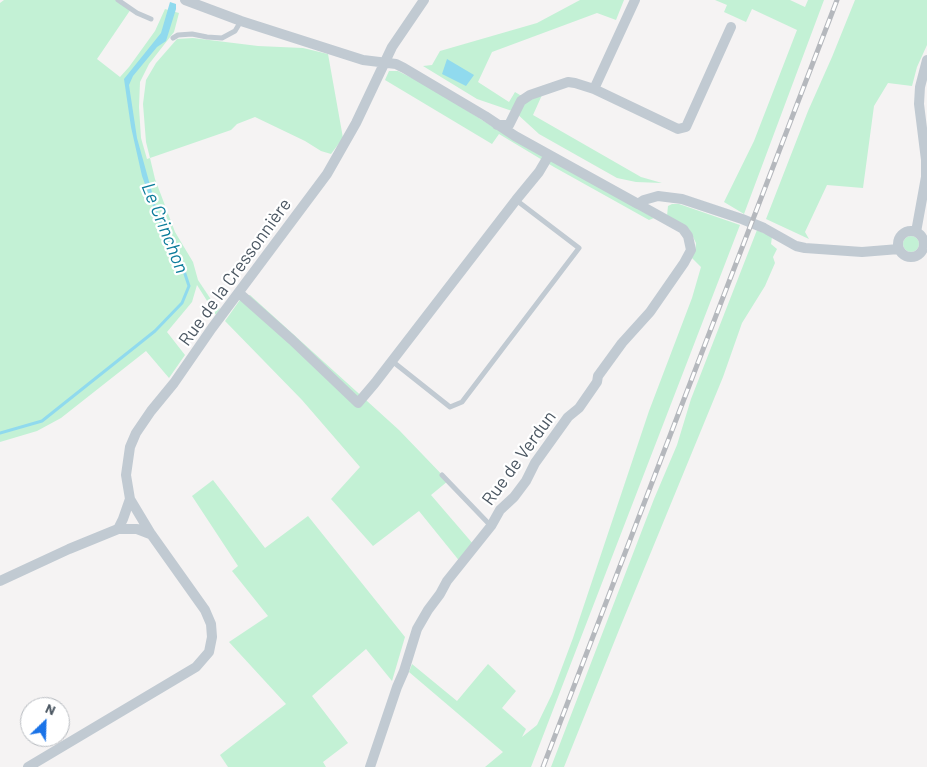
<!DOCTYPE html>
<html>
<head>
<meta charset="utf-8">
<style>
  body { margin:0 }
  #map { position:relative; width:927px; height:767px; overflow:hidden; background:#f5f3f3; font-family:Barlow,sans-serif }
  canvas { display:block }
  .north { position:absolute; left:20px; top:697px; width:50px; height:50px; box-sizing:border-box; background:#fff; border:1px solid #b7bbc0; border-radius:50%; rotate:24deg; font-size:14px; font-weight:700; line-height:20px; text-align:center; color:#4a5661 }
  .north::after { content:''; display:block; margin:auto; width:18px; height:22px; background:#1a73e8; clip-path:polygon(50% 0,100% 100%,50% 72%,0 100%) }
</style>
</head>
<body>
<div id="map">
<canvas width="927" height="767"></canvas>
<div class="north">N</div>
</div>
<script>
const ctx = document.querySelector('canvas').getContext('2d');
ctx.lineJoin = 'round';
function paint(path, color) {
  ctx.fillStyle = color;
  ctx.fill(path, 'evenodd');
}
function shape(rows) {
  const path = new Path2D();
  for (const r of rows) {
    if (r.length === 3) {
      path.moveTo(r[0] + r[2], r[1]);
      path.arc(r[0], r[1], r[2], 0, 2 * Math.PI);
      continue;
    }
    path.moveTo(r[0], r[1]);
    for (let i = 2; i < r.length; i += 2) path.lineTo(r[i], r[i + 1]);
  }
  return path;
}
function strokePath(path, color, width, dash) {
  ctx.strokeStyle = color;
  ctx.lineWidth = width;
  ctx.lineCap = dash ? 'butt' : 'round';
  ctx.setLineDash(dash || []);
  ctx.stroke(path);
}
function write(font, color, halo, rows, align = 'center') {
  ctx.font = font + ' Barlow,sans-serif';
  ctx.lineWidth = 4.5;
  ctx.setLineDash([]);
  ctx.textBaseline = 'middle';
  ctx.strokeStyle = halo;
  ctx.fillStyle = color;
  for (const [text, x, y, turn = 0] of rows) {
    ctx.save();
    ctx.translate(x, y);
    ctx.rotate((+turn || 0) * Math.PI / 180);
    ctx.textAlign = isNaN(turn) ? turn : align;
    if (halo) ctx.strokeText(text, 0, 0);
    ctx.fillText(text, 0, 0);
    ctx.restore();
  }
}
paint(shape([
  [4,0,118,0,131,9,97,59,120,77,129,67,155,31,165,9,179,13,174,32,149,64,140,82,139,107,141,138,147,159,150,158,146,142,143,104,146,80,156,63,177,39,193,38,258,46,303,48,328,54,343,138,331,154,321,151,305,141,255,117,237,124,231,130,150,158,155,179,175,232,193,262,198,280,214,304,220,309,216,315,197,285,192,302,167,332,185,355,169,378,146,351,61,418,37,431,0,442,0,3],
  [580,0,624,0,616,20,597,13,492,52,478,82,509,102,515,92,520,95,542,95,533,115,641,177,662,183,636,182,617,178,539,134,515,112,477,99,423,66,432,65,440,51,537,23],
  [715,0,790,0,805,7,808,0,824,0,744,214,724,202,754,141,797,30,752,9,746,22,724,12,727,5],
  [855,0,927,0,927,45,917,67,912,86,888,83,874,106,863,188,827,185,805,232,809,239,766,219,808,111,832,57],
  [389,71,398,71,428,86,490,125,654,218,649,220,554,167,499,134,492,144,385,80],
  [672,204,679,204,740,225,531,767,485,767,503,752,409,672,412,664,457,701,488,664,516,691,502,708,526,729,522,737,537,725,552,694,573,638,649,411,692,298,701,267,691,257,695,252,696,243,689,229,667,216,668,206],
  [757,230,772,237,771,244,777,249,773,257,775,263,765,286,742,323,723,377,621,625,564,767,551,767,654,499,677,445,691,399],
  [911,244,8],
  [250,295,399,430,448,481,431,495,474,545,461,563,419,511,373,546,331,499,360,467,302,400,225,321,242,297],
  [213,480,265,548,308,516,405,637,392,681,366,649,312,696,348,743,323,762,326,767,228,767,220,755,286,704,229,642,268,616,232,571,238,566,192,496]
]), '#c3f1d5');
paint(shape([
  [170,2,176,4,176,9,166,41,157,47,133,76,129,85,137,138,158,214,158,220,142,176,131,127,124,79,161,33],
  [447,59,474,75,466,86,442,74]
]), '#90daee');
strokePath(shape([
  [0,433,42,421,155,331,182,303,189,286,183,268,157,214]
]), '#90daee', 3);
strokePath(shape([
  [118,0,137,13,151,19],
  [173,38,178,35,192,34,207,37,222,38,235,31,241,21],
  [392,361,450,407,462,402,579,248,516,200],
  [442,475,491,526]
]), '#c1cad2', 5);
strokePath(shape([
  [185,0,241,21,363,60,396,64,404,68,485,116,515,136,638,204,644,200,658,196,682,199,742,219,764,228,796,246,805,248,862,252,899,249],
  [594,89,678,129,686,127,731,27],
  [497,125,509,125,521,101,530,95,568,82,575,83,594,89,635,0],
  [911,244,13],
  [916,232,926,177,926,160,919,104,920,87,927,60],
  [239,293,292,340,358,403,375,383,516,200,539,172,549,155],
  [118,529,123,519,130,499],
  [0,581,69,549,118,529,137,529,150,534],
  [28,767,196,667,209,652,212,637,211,624,205,610,151,534,130,499,126,475,130,447,136,433,151,411,174,383,212,328,327,174,356,123,392,47,424,0],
  [370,767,397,687,404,671,417,629,428,610,440,594,447,581,491,526,500,510,514,497,526,481,535,463,568,417,579,408,597,382,598,376,622,343,650,312,684,263,691,250,688,236,683,229,638,204]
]), '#c1cad2', 10);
const rail = shape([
  [543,767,837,0]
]);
strokePath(rail, '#b5b8bd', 5);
strokePath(rail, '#fff', 3, [9]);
write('18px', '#4a5661', '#fff', [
  ["Rue de la Cressonnière",235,272,-54],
  ["Rue de Verdun",519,458,-54]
]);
write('italic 19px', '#0c7c9b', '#fff', [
  ["Le Crinchon",165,228,68]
]);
</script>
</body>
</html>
